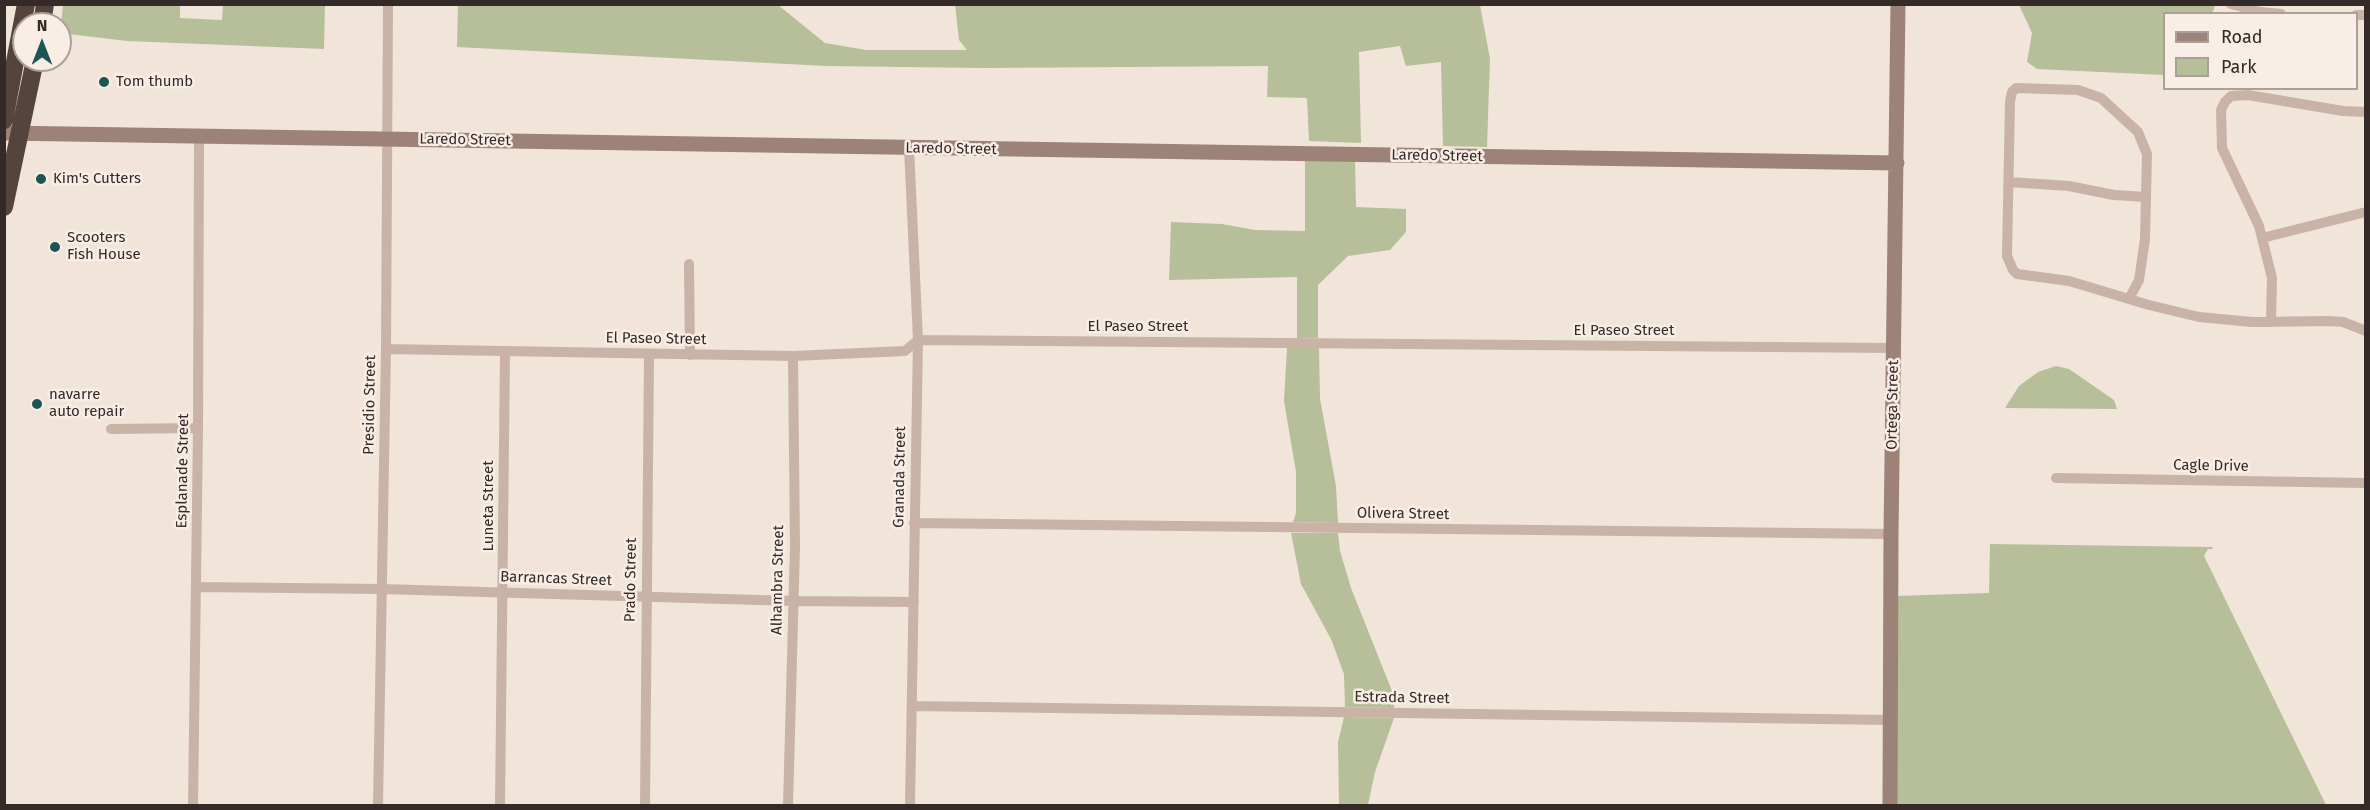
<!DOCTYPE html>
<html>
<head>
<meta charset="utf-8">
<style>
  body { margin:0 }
  #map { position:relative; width:2370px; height:810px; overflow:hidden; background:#f1e4d9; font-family:"Fira Sans",sans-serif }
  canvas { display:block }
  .frame { position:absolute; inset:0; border:6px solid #342a27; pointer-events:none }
  .legend { position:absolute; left:2163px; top:12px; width:195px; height:78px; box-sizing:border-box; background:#f9eee5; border:2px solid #aaa099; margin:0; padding:8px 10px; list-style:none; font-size:18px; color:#342a27 }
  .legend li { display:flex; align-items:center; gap:12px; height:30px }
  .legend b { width:30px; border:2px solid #aaa099 }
  .north { position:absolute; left:12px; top:12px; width:60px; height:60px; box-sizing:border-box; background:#f9eee5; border:2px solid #aaa099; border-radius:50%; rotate:0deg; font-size:16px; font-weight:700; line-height:24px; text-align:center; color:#342a27 }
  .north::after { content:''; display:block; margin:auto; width:21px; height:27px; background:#1d5554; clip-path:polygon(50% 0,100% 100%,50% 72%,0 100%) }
</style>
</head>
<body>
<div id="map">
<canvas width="2370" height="810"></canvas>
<div class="frame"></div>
<ul class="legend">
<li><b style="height:8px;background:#9c8277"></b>Road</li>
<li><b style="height:16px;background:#b6bf9a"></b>Park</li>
</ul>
<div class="north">N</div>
</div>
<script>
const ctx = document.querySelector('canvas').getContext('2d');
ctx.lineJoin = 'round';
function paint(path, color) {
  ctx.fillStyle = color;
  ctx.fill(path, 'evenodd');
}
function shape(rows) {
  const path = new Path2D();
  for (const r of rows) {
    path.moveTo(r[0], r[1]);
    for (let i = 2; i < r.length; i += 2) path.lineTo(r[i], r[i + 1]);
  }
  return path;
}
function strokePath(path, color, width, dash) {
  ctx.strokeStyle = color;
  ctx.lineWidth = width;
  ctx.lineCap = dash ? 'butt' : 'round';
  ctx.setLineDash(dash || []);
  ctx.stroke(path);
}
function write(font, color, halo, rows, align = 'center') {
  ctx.font = font + ' "Fira Sans",sans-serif';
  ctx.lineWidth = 5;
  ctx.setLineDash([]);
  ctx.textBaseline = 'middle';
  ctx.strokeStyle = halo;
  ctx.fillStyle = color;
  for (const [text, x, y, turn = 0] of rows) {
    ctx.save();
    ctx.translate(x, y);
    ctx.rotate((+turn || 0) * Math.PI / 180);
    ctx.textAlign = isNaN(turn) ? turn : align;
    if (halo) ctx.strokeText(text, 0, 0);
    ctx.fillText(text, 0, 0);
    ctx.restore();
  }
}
paint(shape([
  [458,4,778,5,825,43,866,50,967,50,959,40,955,5,1480,5,1490,59,1487,147,1443,146,1441,62,1406,66,1400,46,1359,52,1361,143,1309,141,1307,98,1267,97,1268,66,984,68,826,66,457,47],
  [63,5,180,5,180,18,222,20,223,5,325,5,324,49,127,41,60,33],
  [2212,5,2215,7,2212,13,2164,14,2164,75,2037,69,2027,62,2032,33,2019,5],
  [1305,159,1355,160,1356,207,1406,209,1406,232,1390,250,1348,256,1318,285,1318,338,1297,338,1297,277,1169,280,1171,222,1222,224,1255,230,1305,231],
  [1287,348,1319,348,1320,399,1336,486,1338,523,1293,522,1296,513,1296,472,1284,401],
  [2056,366,2069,369,2114,400,2117,409,2005,408,2019,386,2038,372],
  [1291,533,1338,533,1340,551,1351,588,1394,696,1394,708,1345,707,1344,674,1331,639,1301,584],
  [1990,544,2212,547,2213,549,2208,549,2204,556,2326,805,1894,806,1895,596,1989,593],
  [1344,717,1394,718,1375,772,1368,805,1339,805,1338,742]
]), '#b6bf9a');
strokePath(shape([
  [2231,4,2260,12,2281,14],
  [2356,15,2366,15],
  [909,148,918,340,910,806],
  [2009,182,2069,186,2114,195,2146,197],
  [2262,238,2366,212],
  [689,264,690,355],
  [2129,299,2139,280,2145,239,2147,154,2138,132,2101,98,2078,90,2016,88,2012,92,2010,101,2007,256,2013,270,2017,274,2069,281,2149,305,2199,317,2252,322,2329,321,2343,322,2366,331],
  [2271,322,2272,278,2259,226,2222,148,2221,110,2225,102,2231,96,2248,95,2343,111,2366,112],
  [386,349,793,356,905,351,918,340,1894,348],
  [111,429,198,428],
  [2056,478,2366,483],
  [914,523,1891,534],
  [197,587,382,589,793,601,914,602],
  [913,706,1890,720],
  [193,806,198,428,199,136],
  [378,806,386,349,388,4],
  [500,806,505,352],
  [645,806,649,354],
  [788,806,795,547,793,356]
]), '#c8b3a6', 10);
strokePath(shape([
  [4,133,1897,163],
  [1890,806,1891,534,1898,4]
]), '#9c8277', 15);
strokePath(shape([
  [42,24,45,4],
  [4,120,26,4],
  [4,207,35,60]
]), '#55433e', 18);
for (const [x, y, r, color] of [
  [104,82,6,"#1d5554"],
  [41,179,6,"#1d5554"],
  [55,247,6,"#1d5554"],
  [37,404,6,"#1d5554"]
]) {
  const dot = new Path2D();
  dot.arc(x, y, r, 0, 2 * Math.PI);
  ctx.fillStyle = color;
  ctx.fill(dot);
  strokePath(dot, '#f9eee5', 2);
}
write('15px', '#342a27', '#f9eee5', [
  ["Tom thumb",116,82],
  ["Kim's Cutters",53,179],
  ["Scooters",67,238],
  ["Fish House",67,255],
  ["navarre",49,395],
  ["auto repair",49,412]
], 'left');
write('15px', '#342a27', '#f9eee5', [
  ["Laredo Street",465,140,1],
  ["Laredo Street",951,149,1],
  ["Laredo Street",1437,156,1],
  ["El Paseo Street",1138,327],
  ["El Paseo Street",1624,331],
  ["El Paseo Street",656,339,1],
  ["Presidio Street",370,405,-89],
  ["Ortega Street",1893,405,-89],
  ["Cagle Drive",2211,466,1],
  ["Esplanade Street",183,471,-89],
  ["Granada Street",900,477,-89],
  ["Luneta Street",489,506,-90],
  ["Olivera Street",1403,514,1],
  ["Barrancas Street",556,579,2],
  ["Prado Street",631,580,-89],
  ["Alhambra Street",778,580,-89],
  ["Estrada Street",1402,698,1]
]);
</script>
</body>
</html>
